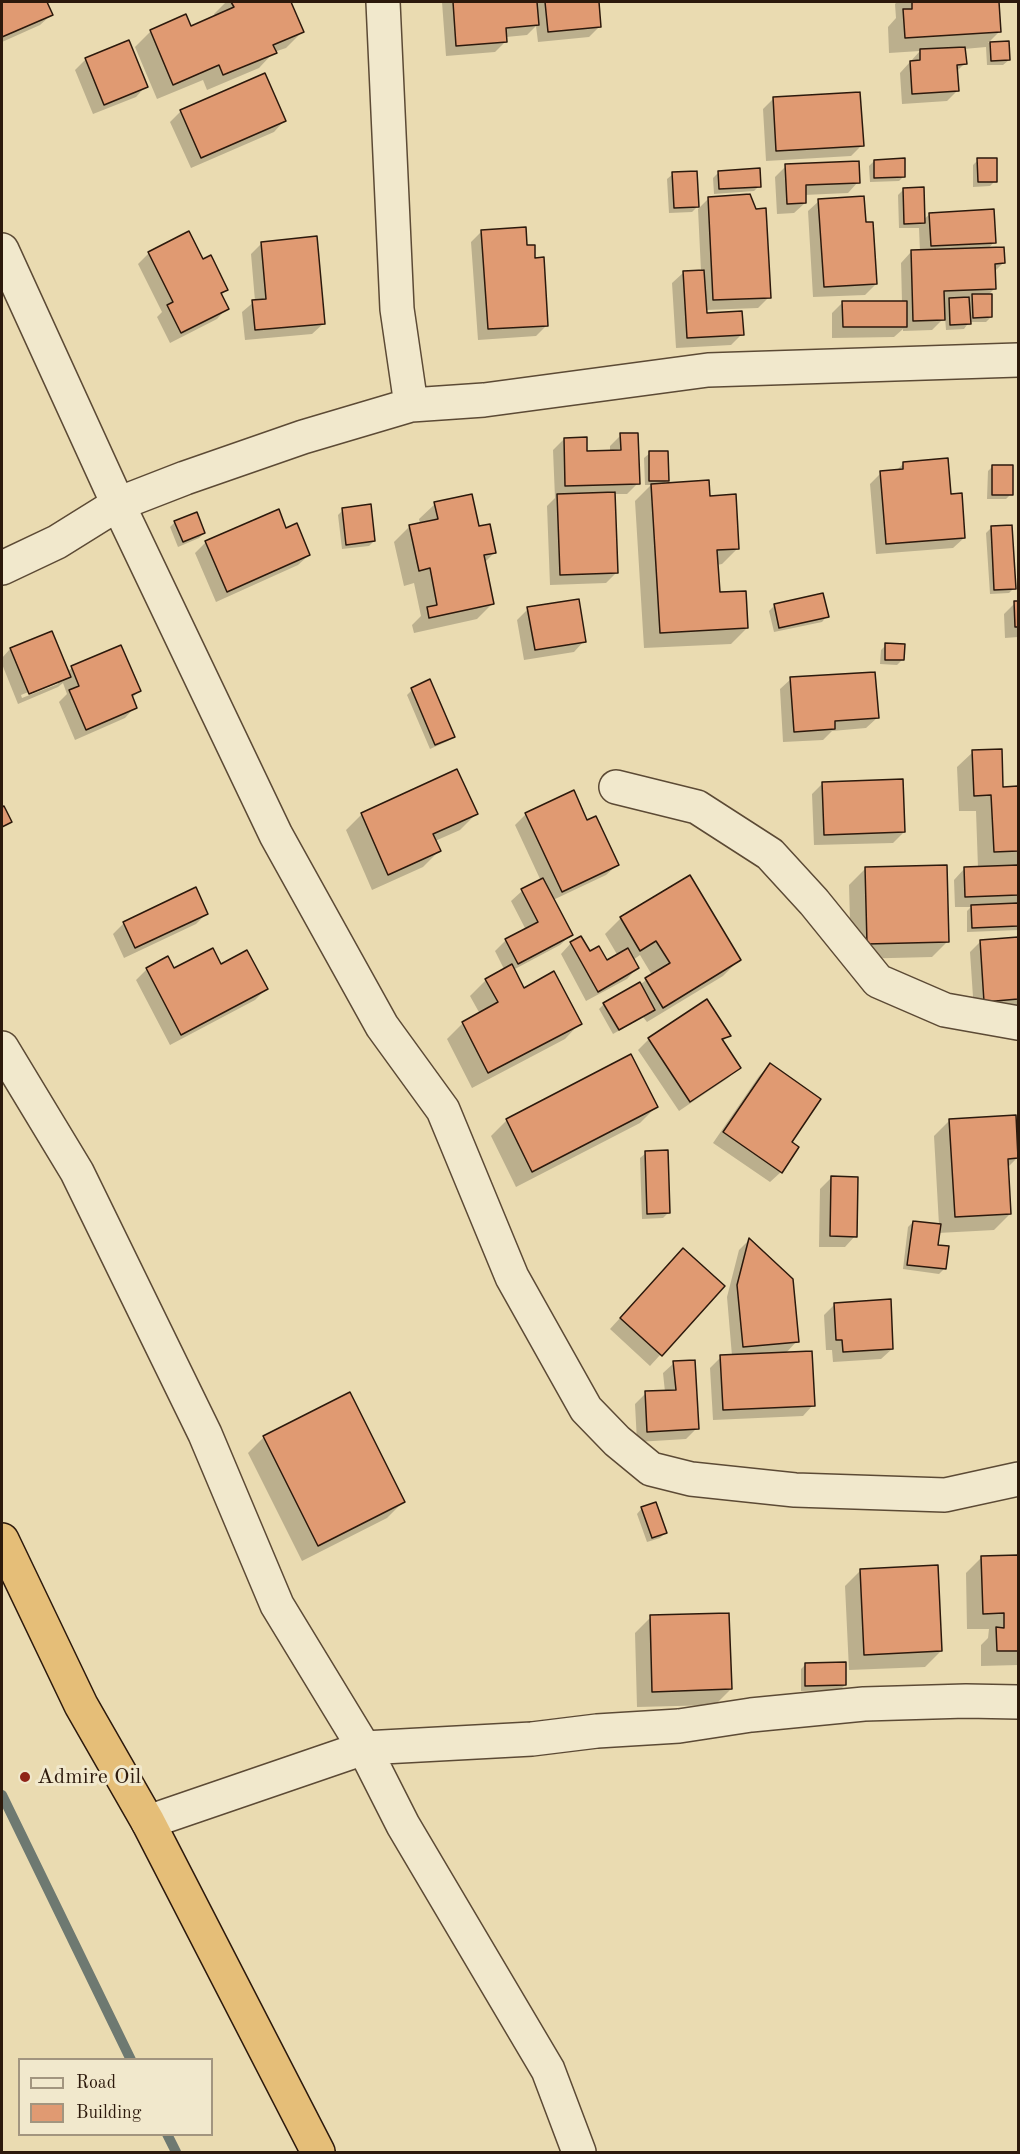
<!DOCTYPE html>
<html>
<head>
<meta charset="utf-8">
<style>
  body { margin:0 }
  #map { position:relative; width:1020px; height:2154px; overflow:hidden; background:#eadbb1; font-family:"Old Standard TT",serif }
  canvas { display:block }
  .frame { position:absolute; inset:0; border:3px solid #2c190c; pointer-events:none }
  .legend { position:absolute; left:18px; top:2058px; width:195px; height:78px; box-sizing:border-box; background:#f1e8cc; border:2px solid #a2957f; margin:0; padding:8px 10px; list-style:none; font-size:18px; color:#2c190c }
  .legend li { display:flex; align-items:center; gap:12px; height:30px }
  .legend b { width:30px; border:2px solid #a2957f }
</style>
</head>
<body>
<div id="map">
<canvas width="1020" height="2154"></canvas>
<div class="frame"></div>
<ul class="legend">
<li><b style="height:8px;background:#f1e8cc"></b>Road</li>
<li><b style="height:16px;background:#e09a72"></b>Building</li>
</ul>
</div>
<script>
const ctx = document.querySelector('canvas').getContext('2d');
ctx.lineJoin = 'round';
function paint(path, color) {
  ctx.fillStyle = color;
  ctx.fill(path, 'evenodd');
}
function shape(rows) {
  const path = new Path2D();
  for (const r of rows) {
    path.moveTo(r[0], r[1]);
    for (let i = 2; i < r.length; i += 2) path.lineTo(r[i], r[i + 1]);
  }
  return path;
}
function strokePath(path, color, width, dash) {
  ctx.strokeStyle = color;
  ctx.lineWidth = width;
  ctx.lineCap = dash ? 'butt' : 'round';
  ctx.setLineDash(dash || []);
  ctx.stroke(path);
}
function write(font, color, halo, rows, align = 'center') {
  ctx.font = font + ' "Old Standard TT",serif';
  ctx.lineWidth = 6;
  ctx.setLineDash([]);
  ctx.textBaseline = 'middle';
  ctx.strokeStyle = halo;
  ctx.fillStyle = color;
  for (const [text, x, y, turn = 0] of rows) {
    ctx.save();
    ctx.translate(x, y);
    ctx.rotate((+turn || 0) * Math.PI / 180);
    ctx.textAlign = isNaN(turn) ? turn : align;
    if (halo) ctx.strokeText(text, 0, 0);
    ctx.fillText(text, 0, 0);
    ctx.restore();
  }
}
paint(shape([
  [2,2,46,2,51,15,40,25,2,42],
  [226,2,289,2,302,32,286,48,274,52,259,68,207,90,203,80,157,99,135,47,151,31,190,28,215,17,214,14],
  [442,2,597,2,600,26,589,37,538,42,536,26,527,35,506,37,506,41,495,52,446,56],
  [897,2,998,2,1000,31,988,43,1007,42,1009,60,1003,65,987,65,986,47,964,49,965,63,956,72,958,90,947,101,902,104,900,73,920,51,889,53,888,27,896,18,895,4],
  [86,59,146,86,136,97,93,114,75,70],
  [774,98,862,145,851,156,766,161,763,109],
  [181,111,284,121,274,132,191,168,170,122],
  [978,160,995,181,990,186,973,187,973,165],
  [874,161,904,176,899,181,870,182,869,166],
  [786,166,858,182,848,193,804,195,805,203,794,213,777,214,775,177],
  [719,172,759,186,754,191,714,194,713,178],
  [673,174,697,207,692,212,669,213,667,179],
  [903,190,923,220,930,214,994,242,988,249,1003,263,994,272,995,288,988,295,991,317,986,322,969,322,964,329,946,330,945,317,932,330,903,331,903,329,894,337,832,338,832,313,843,302,902,302,901,263,911,252,920,252,919,228,899,228,898,195],
  [709,198,769,297,758,308,705,310,705,315,742,334,731,345,676,348,672,283,683,273,701,271,698,209],
  [819,201,876,284,865,295,813,297,808,211],
  [482,231,525,247,534,260,547,325,536,336,478,340,471,242],
  [262,243,323,324,312,334,245,340,242,312,255,301,251,254],
  [149,253,203,261,226,290,221,295,227,308,217,319,170,343,157,317,162,312,138,264],
  [621,435,638,483,627,494,614,494,617,572,606,583,550,585,547,506,555,498,553,450,564,439,586,452,610,451,610,446],
  [650,453,667,480,663,485,708,497,737,549,722,564,717,565,718,594,747,628,731,644,644,648,635,501,651,485,645,485,644,458],
  [904,463,949,495,964,538,953,548,876,554,870,484,881,473,895,472],
  [993,466,1011,494,1006,499,987,499,988,471],
  [435,504,478,528,495,552,484,563,493,603,477,619,414,633,412,625,421,616,414,583,404,586,394,542,410,526,420,524,419,519],
  [343,510,374,541,369,546,342,549,338,515],
  [175,522,204,533,199,538,178,547,170,527],
  [991,528,1014,588,1009,593,990,594,986,533],
  [286,530,309,555,298,565,216,602,195,553,206,542],
  [1015,603,1018,603,1018,637,1005,638,1004,614],
  [774,606,827,616,822,622,774,632,769,611],
  [528,609,584,641,574,652,524,660,517,620],
  [51,633,67,672,72,668,139,691,132,698,135,707,125,718,75,740,59,702,67,694,63,683,58,687,18,704,2,664,2,658,10,649],
  [58,680,58,684,22,698,21,695],
  [886,645,902,660,897,665,880,664,881,650],
  [791,679,877,718,866,728,832,731,823,740,783,742,780,689],
  [430,681,453,736,448,741,430,749,407,695,412,690],
  [973,752,1001,789,1018,788,1018,930,967,932,967,911,971,907,955,907,954,880,964,869,978,868,976,811,959,811,957,767],
  [456,771,476,814,460,830,435,841,439,851,423,867,372,890,346,830,361,815],
  [823,783,904,832,893,843,814,845,812,794],
  [526,814,587,822,617,865,606,875,553,900,571,935,560,945,513,970,524,990,580,1023,565,1039,472,1088,447,1039,463,1023,480,1014,470,996,486,980,504,969,495,951,506,940,526,930,511,901,522,891,541,881,515,825],
  [865,869,948,941,932,957,851,959,849,885],
  [207,913,196,924,124,958,113,934,124,923],
  [621,918,739,960,723,976,647,1022,643,1017,613,1034,599,1009,604,1004,640,985,652,975,640,955,633,960,637,968,627,979,586,1001,561,954,571,943,606,962,618,956,605,934],
  [1018,939,1018,1009,974,1012,970,952,980,942],
  [221,966,266,989,255,1000,170,1045,136,980,147,969,173,970],
  [729,1035,722,1042,739,1068,728,1078,679,1111,638,1050,649,1039],
  [631,1056,656,1107,640,1123,516,1187,491,1136,507,1120],
  [770,1065,790,1142,781,1172,770,1182,713,1143,759,1076],
  [950,1120,1017,1158,1007,1168,1010,1214,994,1230,938,1233,937,1246,944,1269,939,1274,903,1269,908,1227,913,1222,939,1225,934,1136],
  [646,1153,668,1213,663,1218,642,1219,640,1158],
  [831,1178,855,1236,845,1247,819,1247,820,1189],
  [749,1240,797,1341,785,1354,813,1405,803,1416,713,1420,710,1368,721,1357,732,1356,727,1297,739,1250],
  [672,1261,723,1286,650,1366,610,1329],
  [835,1304,892,1349,881,1359,833,1362,832,1350,826,1350,824,1315],
  [674,1363,697,1428,686,1439,637,1442,635,1404,646,1393,665,1392,663,1373],
  [264,1437,403,1502,387,1518,302,1561,248,1453],
  [642,1508,665,1533,660,1538,647,1542,637,1514],
  [1018,1556,1018,1665,981,1666,981,1645,988,1638,989,1629,967,1629,966,1573,982,1557],
  [861,1570,941,1651,925,1667,849,1670,845,1586],
  [651,1617,731,1689,715,1705,637,1707,635,1633],
  [806,1664,845,1685,840,1690,801,1691,801,1669]
]), '#0003');
strokePath(shape([
  [2,1795,131,2060],
  [167,2134,176,2152]
]), '#6e7971', 10);
const building = shape([
  [2,2,47,2,53,15,2,37,2,2],
  [231,2,291,2,304,32,273,45,277,53,223,75,219,65,173,85,150,30,186,14,191,26,234,7,231,2],
  [453,2,537,2,539,25,506,28,507,42,456,46,453,2],
  [545,2,599,2,601,27,548,32,545,2],
  [912,2,999,2,1001,32,905,38,903,9,912,9,912,2],
  [129,40,148,87,104,105,85,58,129,40],
  [1009,41,1010,60,991,61,990,42,1009,41],
  [965,47,967,64,957,65,959,91,912,94,910,61,920,60,920,49,965,47],
  [265,73,286,121,201,158,180,110,265,73],
  [860,92,864,146,776,151,773,97,860,92],
  [905,158,905,177,874,178,874,160,905,158],
  [977,158,997,158,997,182,978,182,977,158],
  [859,161,860,183,806,185,806,203,787,204,785,164,859,161],
  [760,168,761,187,719,189,718,171,760,168],
  [697,171,699,207,674,208,672,172,697,171],
  [924,187,925,223,904,224,903,188,924,187],
  [750,194,756,209,766,208,771,298,713,300,708,197,750,194],
  [864,196,866,222,873,222,877,284,824,287,818,199,864,196],
  [994,209,996,243,931,246,929,213,994,209],
  [526,227,527,245,535,245,535,258,544,257,548,326,488,329,481,230,526,227],
  [189,231,203,259,211,255,228,290,221,293,229,309,181,333,167,305,173,302,148,252,189,231],
  [317,236,325,324,255,330,252,300,266,299,261,242,317,236],
  [1004,247,1005,263,995,264,996,289,944,291,945,320,913,321,911,250,1004,247],
  [704,270,707,313,742,311,744,335,687,338,683,271,704,270],
  [972,294,992,294,992,317,973,318,972,294],
  [969,297,971,324,950,325,949,298,969,297],
  [842,301,907,301,907,327,843,327,842,301],
  [620,433,638,433,640,484,565,486,564,438,587,437,587,451,621,450,620,433],
  [649,451,668,451,669,481,649,481,649,451],
  [948,458,951,494,962,493,965,538,886,544,880,471,903,469,903,462,948,458],
  [992,465,1013,465,1013,495,992,495,992,465],
  [709,480,710,496,736,494,739,549,717,550,720,592,746,591,748,628,660,633,651,484,709,480],
  [615,492,618,573,560,575,557,494,615,492],
  [472,494,479,526,490,524,496,553,484,555,494,604,429,618,427,607,437,605,430,568,419,571,409,525,438,519,434,502,472,494],
  [371,504,375,541,346,545,342,508,371,504],
  [279,509,286,528,297,523,310,555,227,592,205,541,279,509],
  [197,512,205,533,183,542,174,521,197,512],
  [1012,525,1016,589,994,590,991,526,1012,525],
  [823,593,829,617,779,628,774,604,823,593],
  [579,599,586,642,535,650,527,607,579,599],
  [1014,601,1018,601,1018,627,1015,627,1014,601],
  [52,631,71,677,29,694,10,648,52,631],
  [885,643,905,644,904,660,885,660,885,643],
  [121,645,141,691,132,695,137,708,86,730,69,690,79,686,71,666,121,645],
  [875,672,879,718,835,721,835,729,794,732,790,677,875,672],
  [430,679,455,737,435,745,411,688,430,679],
  [1002,749,1003,787,1018,786,1018,851,994,852,991,795,974,796,972,750,1002,749],
  [457,769,478,814,433,834,441,851,388,875,361,813,457,769],
  [903,779,905,832,824,835,822,782,903,779],
  [574,790,587,820,596,816,619,865,562,892,525,813,574,790],
  [4,806,12,822,2,827,2,807,4,806],
  [947,865,949,942,867,944,865,867,947,865],
  [1018,865,1018,895,965,897,964,867,1018,865],
  [690,875,741,960,663,1008,645,978,670,963,656,941,640,951,620,917,690,875],
  [543,878,573,935,518,964,505,939,538,922,521,889,543,878],
  [196,887,208,914,135,948,123,922,196,887],
  [1018,903,1018,926,972,928,971,905,1018,903],
  [581,936,590,951,599,946,607,960,628,948,639,968,598,992,570,942,581,936],
  [1018,937,1018,999,984,1002,980,940,1018,937],
  [213,948,221,964,247,950,268,989,181,1035,146,968,168,956,174,968,213,948],
  [512,964,524,988,554,971,582,1024,488,1073,462,1022,498,1002,485,979,512,964],
  [640,982,655,1010,619,1030,603,1003,640,982],
  [707,999,731,1036,722,1039,741,1068,690,1102,648,1038,707,999],
  [631,1054,658,1107,532,1172,506,1119,631,1054],
  [770,1063,821,1099,792,1142,799,1147,782,1173,723,1132,770,1063],
  [1016,1115,1018,1158,1008,1159,1011,1214,955,1217,949,1119,1016,1115],
  [668,1150,670,1213,647,1214,645,1151,668,1150],
  [831,1176,858,1177,857,1237,830,1236,831,1176],
  [913,1221,941,1224,938,1245,949,1246,946,1269,907,1265,913,1221],
  [749,1238,793,1279,799,1342,743,1347,737,1285,749,1238],
  [683,1248,725,1286,662,1356,620,1318,683,1248],
  [891,1299,893,1349,843,1352,842,1340,836,1340,834,1303,891,1299],
  [812,1351,815,1406,723,1410,720,1355,812,1351],
  [695,1360,699,1429,647,1432,645,1391,676,1390,673,1361,695,1360],
  [350,1392,405,1502,318,1546,263,1436,350,1392],
  [656,1502,667,1533,652,1538,641,1507,656,1502],
  [1018,1555,1018,1651,997,1651,996,1627,1004,1628,1004,1613,983,1614,981,1556,1018,1555],
  [938,1565,942,1651,864,1655,860,1569,938,1565],
  [729,1613,732,1689,652,1692,650,1615,729,1613],
  [846,1662,846,1685,805,1686,805,1663,846,1662]
]);
paint(building, '#e09a72');
strokePath(building, '#2c190c', 1.5);
const street = shape([
  [383,2,397,309,411,405],
  [2,250,118,504,276,835,382,1026,443,1110,512,1277,586,1409,617,1441,651,1469,691,1479,795,1490,945,1495,1018,1479],
  [2,568,57,542,118,504,185,478,303,437,411,405,484,400,708,370,1018,360],
  [616,787,697,807,770,854,814,902,878,981,945,1010,1018,1023],
  [2,1048,77,1172,205,1434,277,1605,364,1748,403,1825,548,2070,579,2152],
  [148,1822,364,1748,532,1739,597,1731,679,1726,751,1715,864,1704,966,1701,1018,1702]
]);
const highway = shape([
  [2,1540,81,1705,148,1822,318,2152]
]);
strokePath(street, '#5c4a35', 36);
strokePath(highway, '#2c190c', 36);
strokePath(street, '#f1e8cc', 33);
strokePath(highway, '#e5be78', 33);
for (const [x, y, r, color] of [
  [25,1777,6,"#8f2418"]
]) {
  const dot = new Path2D();
  dot.arc(x, y, r, 0, 2 * Math.PI);
  ctx.fillStyle = color;
  ctx.fill(dot);
  strokePath(dot, '#f1e8cc', 2);
}
write('22px', '#2c190c', '#f1e8cc', [
  ["Admire Oil",37,1777]
], 'left');
</script>
</body>
</html>
